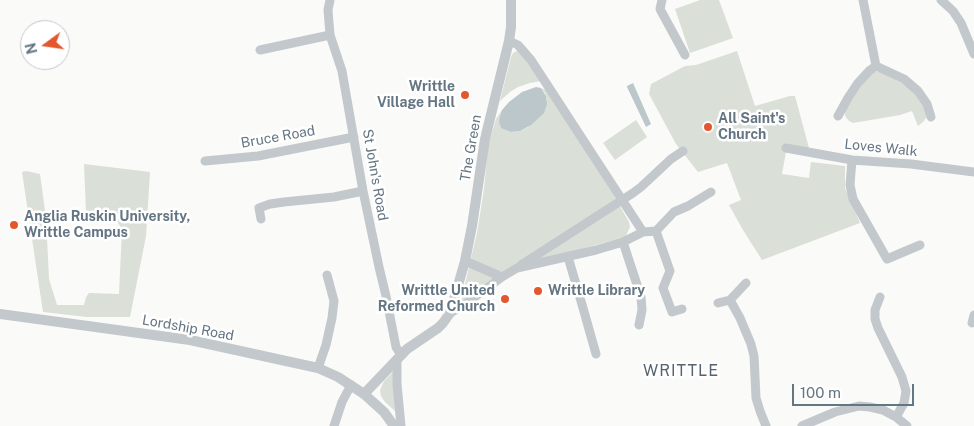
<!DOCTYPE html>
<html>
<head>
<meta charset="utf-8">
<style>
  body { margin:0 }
  #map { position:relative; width:974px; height:426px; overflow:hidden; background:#fafaf8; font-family:"Public Sans",sans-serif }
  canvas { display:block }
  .north { position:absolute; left:20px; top:20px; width:50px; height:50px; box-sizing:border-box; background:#fff; border:1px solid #c1c8cd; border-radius:50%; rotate:256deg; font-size:14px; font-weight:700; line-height:20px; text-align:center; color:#657683 }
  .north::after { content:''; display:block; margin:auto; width:18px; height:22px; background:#e4572e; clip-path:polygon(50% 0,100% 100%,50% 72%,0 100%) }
  .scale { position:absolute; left:792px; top:384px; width:122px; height:22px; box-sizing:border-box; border:2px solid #657683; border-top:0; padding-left:6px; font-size:15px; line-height:18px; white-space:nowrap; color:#657683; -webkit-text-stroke:4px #fff; paint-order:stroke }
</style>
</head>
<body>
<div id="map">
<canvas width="974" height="426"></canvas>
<div class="north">N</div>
<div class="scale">100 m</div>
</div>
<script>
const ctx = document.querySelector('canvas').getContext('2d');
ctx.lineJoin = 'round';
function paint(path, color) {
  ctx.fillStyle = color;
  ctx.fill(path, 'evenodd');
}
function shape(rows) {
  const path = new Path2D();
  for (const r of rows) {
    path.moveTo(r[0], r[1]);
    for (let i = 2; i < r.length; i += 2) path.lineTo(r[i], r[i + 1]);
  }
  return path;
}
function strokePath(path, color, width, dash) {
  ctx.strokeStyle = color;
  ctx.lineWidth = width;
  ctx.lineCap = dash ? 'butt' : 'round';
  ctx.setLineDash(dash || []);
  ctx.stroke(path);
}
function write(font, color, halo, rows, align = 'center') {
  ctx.font = font + ' "Public Sans",sans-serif';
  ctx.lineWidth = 5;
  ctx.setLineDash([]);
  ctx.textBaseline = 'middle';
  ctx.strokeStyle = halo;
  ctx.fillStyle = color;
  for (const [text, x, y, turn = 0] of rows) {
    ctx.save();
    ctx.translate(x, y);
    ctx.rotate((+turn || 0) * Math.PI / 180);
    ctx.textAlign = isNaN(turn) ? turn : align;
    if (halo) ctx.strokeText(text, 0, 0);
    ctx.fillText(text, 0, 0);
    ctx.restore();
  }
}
paint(shape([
  [700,0,719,0,733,38,690,53,675,9],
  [517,51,522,55,541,81,530,83,518,87,510,92,500,101,511,57,513,53],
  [737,51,755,106,790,96,795,96,809,148,787,146,782,174,809,178,811,162,845,166,845,188,860,223,762,260,743,230,729,205,741,200,727,163,698,172,676,144,649,94,651,84,685,66,696,65],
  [874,72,879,72,900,82,911,90,920,99,925,110,926,114,926,118,923,122,918,126,912,111,900,115,853,123,849,121,845,116,845,110,867,78],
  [541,88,546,90,613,194,629,222,630,227,628,231,626,236,622,238,535,261,530,255,501,274,464,300,461,301,477,233,484,189,488,146,496,119,502,110,500,116,500,126,511,132,520,131,528,127,547,100,545,93],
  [636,120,647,137,615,160,603,143],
  [84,164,150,172,146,236,130,317,87,317,43,312,22,172,26,171,40,174,46,218,49,279,57,305,84,305,86,297,89,293,119,294,122,229,116,220,86,212],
  [393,372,397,411,395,411,385,402,381,396,380,390,384,381]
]), '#dadfd7');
paint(shape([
  [633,83,651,124,646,127,627,87,627,86],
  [536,87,541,88,546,96,547,104,544,113,531,125,520,131,511,132,501,128,499,122,500,116,502,110,509,102,522,92]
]), '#bbc7cb');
strokePath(shape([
  [330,0,328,10,330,35,342,71,363,191,379,267,386,296,396,347,401,355],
  [662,0,660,9,685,55],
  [863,0,876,66],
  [941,0,953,11,961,23,974,54],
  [509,41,518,45,531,60,643,232],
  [260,50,330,35],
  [838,116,848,98,858,83,869,71,876,66,904,79,918,91,927,104,931,117],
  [786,148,852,160,911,164,974,172],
  [852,160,850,185,853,199,887,259,920,245],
  [205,161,258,156,354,137],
  [261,219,259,208,270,204,284,202,334,197,363,191],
  [656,231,674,212,688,206,711,192],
  [623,242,641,297,642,310,639,325],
  [568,257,583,308,596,354],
  [465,261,502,277],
  [521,265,633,193,641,187,671,159,683,151],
  [746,283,730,300,740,318,751,344,754,356,756,398,760,411,766,426],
  [880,297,875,310,875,319,878,328,902,377,906,391,904,403,896,417],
  [718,303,730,300],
  [450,313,464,305,502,277,517,268,596,250,623,242,643,232,656,231,670,271,663,288,672,312,682,309],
  [972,323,974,315],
  [397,359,397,384,401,426],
  [318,368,326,345,332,318,334,301,327,275],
  [334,426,342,402,351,385],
  [802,426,835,412,859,406,870,407,883,410,896,417,907,426]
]), '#c3c8cc', 9);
strokePath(shape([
  [0,314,190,340,318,368,338,377,364,394,384,412,394,426],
  [364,394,407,349,438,328,443,323,450,313,453,303,465,261,472,226,485,139,509,41,511,27,511,0]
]), '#c3c8cc', 10);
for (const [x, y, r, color] of [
  [465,95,5,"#e4572e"],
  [708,127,5,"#e4572e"],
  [14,225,5,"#e4572e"],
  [538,291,5,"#e4572e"],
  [505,299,5,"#e4572e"]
]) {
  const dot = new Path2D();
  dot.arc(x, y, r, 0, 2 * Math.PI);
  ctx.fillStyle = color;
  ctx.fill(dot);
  strokePath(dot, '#fff', 2);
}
write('bold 14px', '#657683', '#fff', [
  ["Writtle",455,87,"right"],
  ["Village Hall",455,103,"right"],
  ["All Saint's",718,119],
  ["Church",718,135],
  ["Anglia Ruskin University,",24,217],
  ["Writtle Campus",24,233],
  ["Writtle United",495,291,"right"],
  ["Reformed Church",495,307,"right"],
  ["Writtle Library",548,291]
], 'left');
write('14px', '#657683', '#fff', [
  ["Bruce Road",278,137,-10],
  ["The Green",471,148,-80],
  ["Loves Walk",881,148,6],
  ["St John's Road",375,175,80],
  ["Lordship Road",188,328,10]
]);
ctx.letterSpacing = '1px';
write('16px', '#57646e', '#fff', [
  ["WRITTLE",681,371]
]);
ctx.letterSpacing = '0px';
</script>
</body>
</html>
